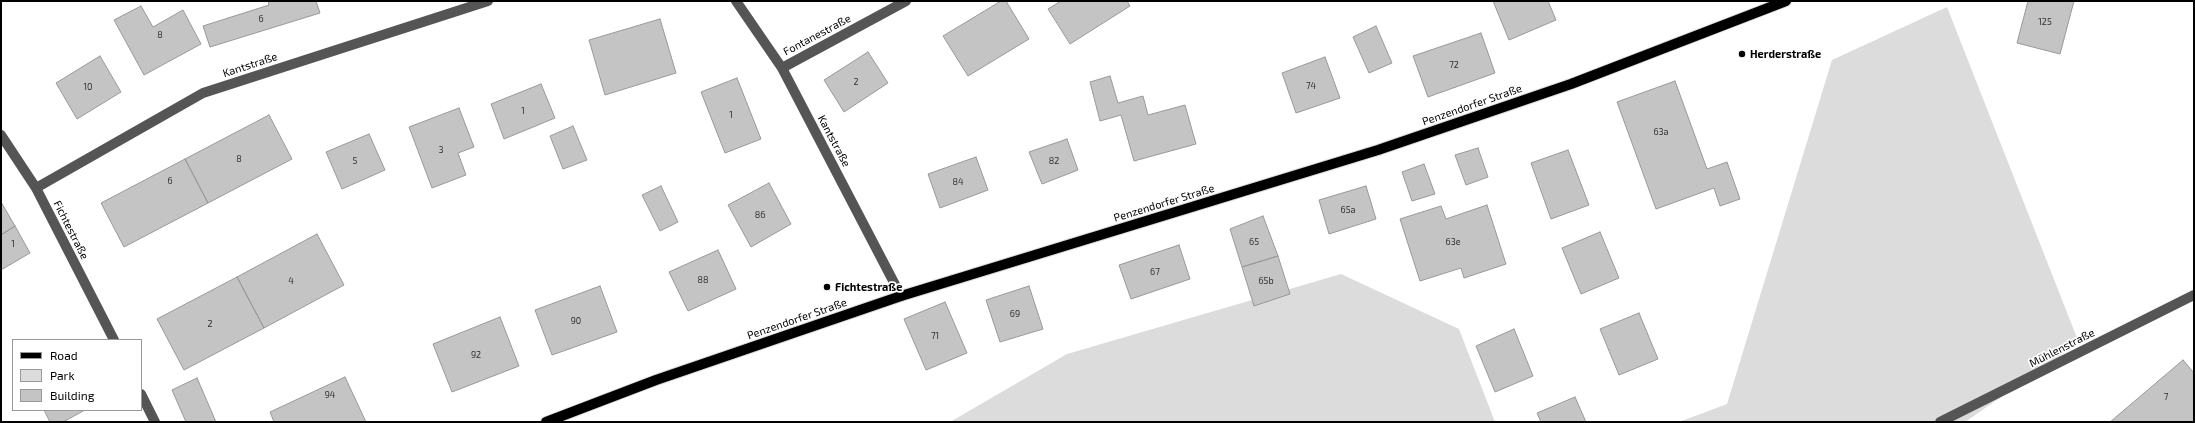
<!DOCTYPE html>
<html>
<head>
<meta charset="utf-8">
<style>
  body { margin:0 }
  #map { position:relative; width:2195px; height:423px; overflow:hidden; background:#fff; font-family:"Exo 2",sans-serif }
  canvas { display:block }
  .frame { position:absolute; inset:0; border:2px solid #000; pointer-events:none }
  .legend { position:absolute; left:12px; top:339px; width:130px; height:72px; box-sizing:border-box; background:#fff; border:1px solid #999; margin:0; padding:5px 7px; list-style:none; font-size:12px; color:#000 }
  .legend li { display:flex; align-items:center; gap:8px; height:20px }
  .legend b { width:20px; border:1px solid #999 }
</style>
</head>
<body>
<div id="map">
<canvas width="2195" height="423"></canvas>
<div class="frame"></div>
<ul class="legend">
<li><b style="height:5px;background:#000"></b>Road</li>
<li><b style="height:11px;background:#dcdcdc"></b>Park</li>
<li><b style="height:11px;background:#c4c4c4"></b>Building</li>
</ul>
</div>
<script>
const ctx = document.querySelector('canvas').getContext('2d');
ctx.lineJoin = 'round';
function paint(path, color) {
  ctx.fillStyle = color;
  ctx.fill(path, 'evenodd');
}
function shape(rows) {
  const path = new Path2D();
  for (const r of rows) {
    path.moveTo(r[0], r[1]);
    for (let i = 2; i < r.length; i += 2) path.lineTo(r[i], r[i + 1]);
  }
  return path;
}
function strokePath(path, color, width, dash) {
  ctx.strokeStyle = color;
  ctx.lineWidth = width;
  ctx.lineCap = dash ? 'butt' : 'round';
  ctx.setLineDash(dash || []);
  ctx.stroke(path);
}
function write(font, color, halo, rows, align = 'center') {
  ctx.font = font + ' "Exo 2",sans-serif';
  ctx.lineWidth = 3.5;
  ctx.setLineDash([]);
  ctx.textBaseline = 'middle';
  ctx.strokeStyle = halo;
  ctx.fillStyle = color;
  for (const [text, x, y, turn = 0] of rows) {
    ctx.save();
    ctx.translate(x, y);
    ctx.rotate((+turn || 0) * Math.PI / 180);
    ctx.textAlign = isNaN(turn) ? turn : align;
    if (halo) ctx.strokeText(text, 0, 0);
    ctx.fillText(text, 0, 0);
    ctx.restore();
  }
}
paint(shape([
  [1947,7,2079,343,1965,422,1679,422,1727,404,1832,60],
  [1341,274,1459,329,1495,422,950,422,1067,354]
]), '#dcdcdc');
const building = shape([
  [268,1,316,1,320,13,210,47,203,26,269,5,268,1],
  [1001,1,1006,1,1029,39,968,76,943,36,1001,1],
  [1061,1,1127,1,1130,6,1070,44,1048,9,1061,1],
  [1493,1,1548,1,1556,20,1509,40,1493,1],
  [2028,1,2074,1,2060,54,2017,43,2028,1],
  [141,6,153,27,183,10,201,44,144,75,114,20,141,6],
  [660,19,676,73,605,95,589,40,660,19],
  [1376,26,1392,63,1369,73,1353,37,1376,26],
  [1481,33,1495,73,1428,97,1413,56,1481,33],
  [868,52,888,83,844,112,824,80,868,52],
  [100,56,121,92,77,119,56,83,100,56],
  [1325,57,1340,98,1296,113,1282,73,1325,57],
  [1110,76,1118,103,1143,96,1148,115,1185,105,1196,144,1134,161,1121,115,1100,121,1090,82,1110,76],
  [737,78,761,139,725,153,701,92,737,78],
  [1675,81,1707,169,1727,162,1740,199,1720,206,1714,188,1656,209,1617,102,1675,81],
  [541,84,555,118,504,139,491,104,541,84],
  [459,108,474,147,458,153,466,175,432,188,409,127,459,108],
  [269,115,292,159,208,203,185,159,269,115],
  [573,126,587,160,563,169,550,136,573,126],
  [369,134,385,170,342,189,326,152,369,134],
  [1067,139,1078,170,1042,184,1029,152,1067,139],
  [1478,148,1488,177,1466,185,1455,155,1478,148],
  [1568,150,1589,205,1551,219,1531,163,1568,150],
  [976,157,988,190,940,208,928,174,976,157],
  [185,159,208,203,124,247,101,203,185,159],
  [1424,164,1435,194,1412,201,1402,172,1424,164],
  [769,183,791,224,751,247,728,205,769,183],
  [661,186,678,222,660,231,642,195,661,186],
  [1366,186,1376,219,1329,234,1319,200,1366,186],
  [1,202,15,226,1,235,1,202],
  [1487,205,1506,264,1464,278,1461,268,1420,281,1400,219,1441,206,1446,219,1487,205],
  [1263,216,1278,256,1242,267,1230,229,1263,216],
  [15,226,30,253,1,270,1,235,15,226],
  [1600,232,1619,278,1581,294,1562,248,1600,232],
  [317,234,344,285,264,328,237,277,317,234],
  [1179,245,1190,279,1131,299,1119,265,1179,245],
  [718,250,736,289,688,311,669,272,718,250],
  [1278,256,1290,294,1254,306,1242,267,1278,256],
  [237,277,264,328,184,370,157,319,237,277],
  [600,286,617,332,552,355,535,310,600,286],
  [1029,286,1043,329,1000,342,986,300,1029,286],
  [945,302,967,353,926,370,904,319,945,302],
  [1639,313,1658,359,1619,375,1600,329,1639,313],
  [500,317,519,366,452,392,433,344,500,317],
  [1514,329,1533,376,1495,392,1476,346,1514,329],
  [2183,360,2194,373,2194,422,2110,422,2183,360],
  [345,377,366,422,274,422,270,412,345,377],
  [197,378,216,422,186,422,172,390,197,378],
  [1575,397,1586,422,1541,422,1537,413,1575,397],
  [44,410,85,410,63,422,50,422,44,410]
]);
paint(building, '#c4c4c4');
strokePath(building, '#999', 1);
const major = shape([
  [546,422,656,380,901,296,1378,150,1571,84,1786,1]
]);
strokePath(major, '#dbdbdb', 12);
strokePath(shape([
  [736,1,782,68,901,296],
  [782,68,906,1],
  [1,135,36,188,114,340],
  [36,188,203,93,488,1],
  [141,394,155,422],
  [1940,422,2194,295]
]), '#555', 10);
strokePath(major, '#000', 10);
for (const [x, y, r, color] of [
  [1742,54,4,"#000"],
  [827,287,4,"#000"]
]) {
  const dot = new Path2D();
  dot.arc(x, y, r, 0, 2 * Math.PI);
  ctx.fillStyle = color;
  ctx.fill(dot);
  strokePath(dot, '#fff', 1.5);
}
write('9px', '#313131', null, [
  ["6",261,19],
  ["125",2045,22],
  ["8",160,35],
  ["72",1454,65],
  ["2",856,82],
  ["74",1311,86],
  ["10",88,87],
  ["1",523,111],
  ["1",731,115],
  ["63a",1661,132],
  ["3",441,150],
  ["8",239,159],
  ["5",355,161],
  ["82",1054,161],
  ["6",170,181],
  ["84",958,182],
  ["65a",1348,210],
  ["86",760,215],
  ["65",1254,242],
  ["63e",1453,242],
  ["1",13,244],
  ["67",1155,272],
  ["88",703,280],
  ["4",291,281],
  ["65b",1266,281],
  ["69",1015,314],
  ["90",576,321],
  ["2",210,324],
  ["71",935,336],
  ["92",476,355],
  ["94",330,395],
  ["7",2166,397]
]);
write('11px', '#000', '#fff', [
  ["Fontanestraße",817,35,-28],
  ["Kantstraße",250,65,-18],
  ["Penzendorfer Straße",1472,105,-19],
  ["Kantstraße",834,141,62],
  ["Penzendorfer Straße",1164,203,-17],
  ["Fichtestraße",71,230,63],
  ["Penzendorfer Straße",797,319,-19],
  ["Mühlenstraße",2062,348,-27]
]);
write('bold 11px', '#000', '#fff', [
  ["Herderstraße",1750,54],
  ["Fichtestraße",835,287]
], 'left');
</script>
</body>
</html>
